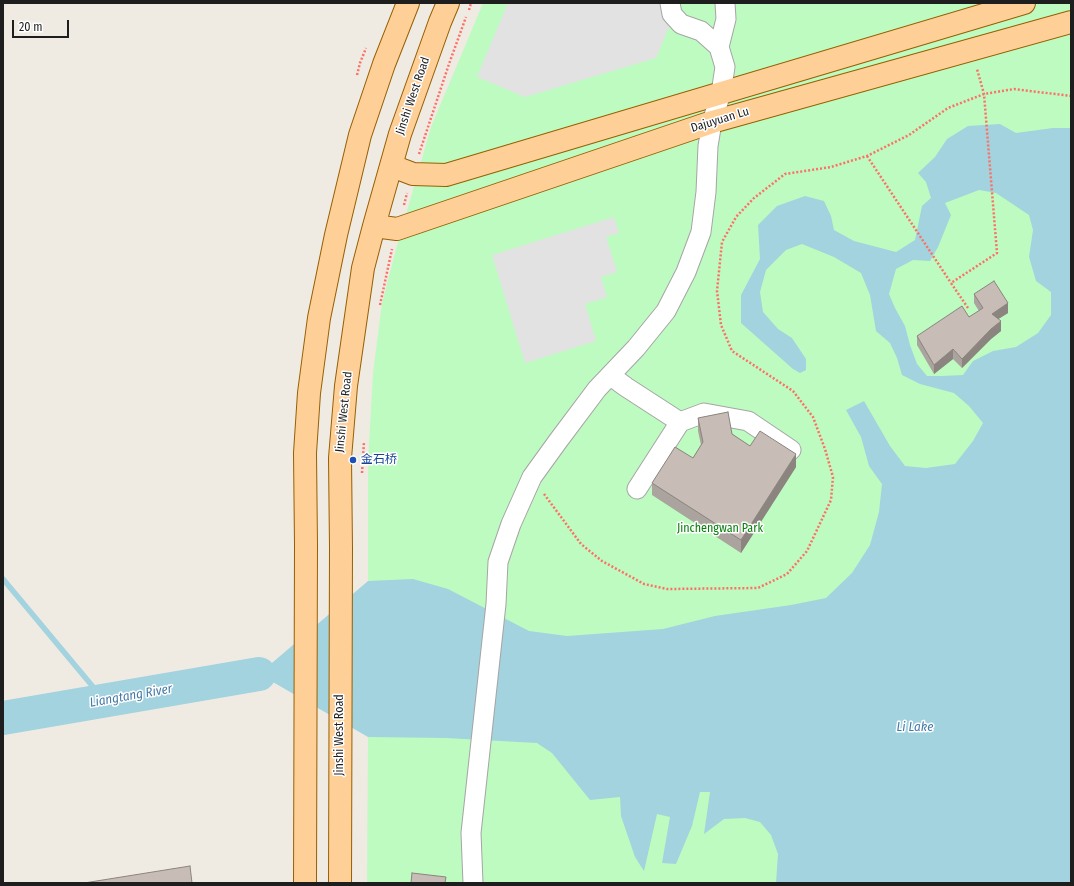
<!DOCTYPE html>
<html>
<head>
<meta charset="utf-8">
<style>
  body { margin:0 }
  #map { position:relative; width:1074px; height:886px; overflow:hidden; background:#efebe3; font-family:"Fira Sans Condensed",sans-serif }
  canvas { display:block }
  .frame { position:absolute; inset:0; border:4px solid #1e1e1e; pointer-events:none }
  .scale { position:absolute; left:12px; top:20px; width:57px; height:18px; box-sizing:border-box; border:2px solid #1e1e1e; border-top:0; padding-left:5px; font-size:12px; line-height:14px; white-space:nowrap; color:#1e1e1e; -webkit-text-stroke:3px #fff; paint-order:stroke }
</style>
</head>
<body>
<div id="map">
<canvas width="1074" height="886"></canvas>
<div class="frame"></div>
<div class="scale">20 m</div>
</div>
<script>
const ctx = document.querySelector('canvas').getContext('2d');
ctx.lineJoin = 'round';
function paint(path, color) {
  ctx.fillStyle = color;
  ctx.fill(path, 'evenodd');
}
function shape(rows) {
  const path = new Path2D();
  for (const r of rows) {
    path.moveTo(r[0], r[1]);
    for (let i = 2; i < r.length; i += 2) path.lineTo(r[i], r[i + 1]);
  }
  return path;
}
function strokePath(path, color, width, dash) {
  ctx.strokeStyle = color;
  ctx.lineWidth = width;
  ctx.lineCap = dash ? 'butt' : 'round';
  ctx.setLineDash(dash || []);
  ctx.stroke(path);
}
function write(font, color, halo, rows, align = 'center') {
  ctx.font = font + ' "Fira Sans Condensed","Noto Sans SC",sans-serif';
  ctx.lineWidth = 3;
  ctx.setLineDash([]);
  ctx.textBaseline = 'middle';
  ctx.strokeStyle = halo;
  ctx.fillStyle = color;
  for (const [text, x, y, turn = 0] of rows) {
    ctx.save();
    ctx.translate(x, y);
    ctx.rotate((+turn || 0) * Math.PI / 180);
    ctx.textAlign = isNaN(turn) ? turn : align;
    if (halo) ctx.strokeText(text, 0, 0);
    ctx.fillText(text, 0, 0);
    ctx.restore();
  }
}
paint(shape([
  [483,3,1071,3,1071,883,367,883,368,737,368,462,373,373,382,303,395,253,431,127]
]), '#befbc1');
paint(shape([
  [508,3,679,3,656,58,525,97,477,77],
  [614,217,619,233,606,237,617,272,601,277,607,297,585,304,596,341,525,363,492,255]
]), '#e2e2e2');
paint(shape([
  [1000,124,1016,133,1053,128,1071,128,1071,224,1070,226,1070,247,1071,251,1071,883,776,883,778,854,771,835,760,822,745,818,724,819,704,834,710,792,700,792,692,826,676,864,662,863,670,817,657,814,644,871,635,857,621,816,620,797,590,800,552,753,537,743,446,738,368,737,259,674,368,581,413,579,448,589,529,631,567,636,663,629,715,616,791,605,826,598,852,573,870,545,879,512,882,484,869,466,861,437,846,410,864,401,890,446,905,466,926,468,955,464,973,441,983,423,969,406,954,393,920,384,902,375,897,358,890,343,876,331,870,295,861,273,834,257,802,244,786,250,766,270,760,292,763,312,778,329,792,338,806,359,806,370,800,373,793,369,741,323,741,295,760,259,758,225,777,206,805,196,824,201,831,216,834,230,854,241,896,252,915,240,922,206,931,198,926,182,918,173,935,157,947,139,968,126],
  [979,190,996,193,1029,215,1033,230,1029,257,1036,281,1051,292,1051,315,1038,333,1016,347,993,351,973,361,963,375,942,376,927,376,917,364,910,345,905,326,895,308,889,294,896,269,913,260,930,261,938,247,951,215,945,203]
]), '#a2d3de');
strokePath(shape([
  [3,579,104,700]
]), '#a2d3de', 5.5);
strokePath(shape([
  [3,718,259,674]
]), '#a2d3de', 34);
const minor = shape([
  [719,47,726,19,725,3],
  [611,376,626,387,680,422,637,489],
  [680,422,704,413,748,421,791,450],
  [473,883,471,833,496,604,498,562,511,524,532,477,558,441,597,389,636,348,666,311,686,272,701,232,706,192,708,146,712,122,721,93,725,67,719,47,701,31,681,24,672,14,670,3]
]);
const major = shape([
  [392,166,413,174,446,175,1024,3],
  [374,226,397,229,712,122,1071,22],
  [305,883,306,545,305,453,309,393,319,318,336,235,360,135,384,64,408,3],
  [340,883,341,548,340,458,346,386,363,268,374,226,400,134,440,22,448,3]
]);
strokePath(minor, '#a5a5a5', 21);
strokePath(major, '#975f00', 24);
strokePath(shape([
  [469,10,471,3],
  [357,75,360,63,366,48],
  [419,154,449,64,466,17],
  [867,156,951,283],
  [404,205,407,193],
  [380,305,392,249],
  [968,308,951,283,997,253,984,94,977,69],
  [362,473,364,442],
  [544,494,581,544,602,561,644,584,667,589,758,588,787,574,807,551,831,500,833,477,825,449,813,417,793,391,732,351,721,325,717,291,722,242,736,217,754,198,785,174,831,167,867,156,909,135,948,108,984,94,1014,89,1071,96]
]), '#fe6f65', 2.5, [2, 2]);
strokePath(minor, '#fff', 19);
strokePath(major, '#ffcf98', 22);
paint(shape([
  [974,294,1008,313,998,319,1001,331,991,339,962,368,953,359,934,374,917,345,917,336,969,317,979,311,974,303],
  [698,418,732,434,750,446,796,467,741,553,652,495,652,483,693,458,701,445,698,431]
]), '#aba39d');
paint(shape([
  [1008,303,1008,313,992,323,992,314],
  [1001,321,1001,331,991,339,962,368,962,359,991,329],
  [953,349,953,359,934,374,934,365],
  [796,454,796,467,741,553,741,540]
]), '#8b847f');
const building = shape([
  [994,281,1008,303,992,314,1001,321,991,329,962,359,953,349,934,365,917,336,962,306,969,317,983,308,974,294,994,281],
  [728,412,732,434,750,446,760,431,796,454,741,540,652,483,675,447,693,458,703,442,698,418,728,412],
  [190,866,192,883,84,883,190,866],
  [412,873,446,877,445,883,411,883,412,873]
]);
paint(building, '#c7bdb6');
strokePath(building, '#8b847f', 1);
for (const [x, y, r, color] of [
  [353,460,4,"#1a4fb4"]
]) {
  const dot = new Path2D();
  dot.arc(x, y, r, 0, 2 * Math.PI);
  ctx.fillStyle = color;
  ctx.fill(dot);
  strokePath(dot, '#fff', 1.5);
}
write('12px', '#1e1e1e', '#fff', [
  ["Jinshi West Road",413,96,-71],
  ["Dajuyuan Lu",720,120,-17],
  ["Jinshi West Road",344,412,-84],
  ["Jinshi West Road",340,735,-90]
]);
write('12px', '#164399', '#fff', [
  ["金石桥",361,460]
], 'left');
write('12px', '#087f0d', '#fff', [
  ["Jinchengwan Park",720,529]
]);
write('italic 13px', '#447aa8', '#fff', [
  ["Liangtang River",131,696,-10],
  ["Li Lake",915,727]
]);
</script>
</body>
</html>
